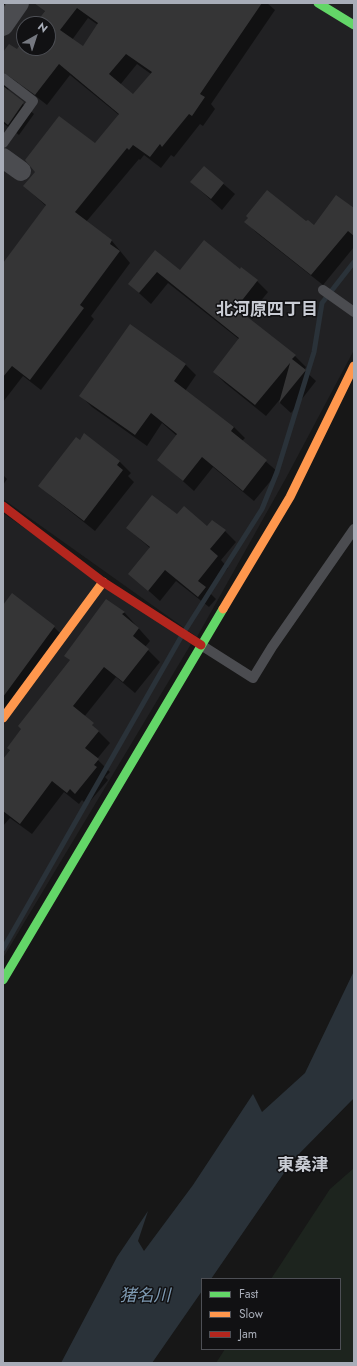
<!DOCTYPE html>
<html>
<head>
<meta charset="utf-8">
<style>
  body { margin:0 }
  #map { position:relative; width:357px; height:1366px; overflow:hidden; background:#171717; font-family:Jost,sans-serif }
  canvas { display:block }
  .frame { position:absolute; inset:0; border:4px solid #a8adb8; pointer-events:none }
  .legend { position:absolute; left:201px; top:1278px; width:140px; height:72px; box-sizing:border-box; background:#111113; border:1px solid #4d4f55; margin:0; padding:5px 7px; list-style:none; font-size:12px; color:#a8adb8 }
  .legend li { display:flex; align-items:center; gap:8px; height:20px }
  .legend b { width:20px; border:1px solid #4d4f55 }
  .north { position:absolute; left:16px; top:16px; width:40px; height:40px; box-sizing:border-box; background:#111113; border:1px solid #4d4f55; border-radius:50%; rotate:39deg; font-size:11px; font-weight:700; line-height:16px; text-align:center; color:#a8adb8 }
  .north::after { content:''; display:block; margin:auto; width:14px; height:18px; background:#757880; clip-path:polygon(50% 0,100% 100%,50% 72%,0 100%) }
</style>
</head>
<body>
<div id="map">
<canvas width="357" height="1366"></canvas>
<div class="frame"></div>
<ul class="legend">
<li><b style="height:5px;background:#63d668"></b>Fast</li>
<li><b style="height:5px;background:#ff974d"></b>Slow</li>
<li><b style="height:5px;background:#b3261e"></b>Jam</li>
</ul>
<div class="north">N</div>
</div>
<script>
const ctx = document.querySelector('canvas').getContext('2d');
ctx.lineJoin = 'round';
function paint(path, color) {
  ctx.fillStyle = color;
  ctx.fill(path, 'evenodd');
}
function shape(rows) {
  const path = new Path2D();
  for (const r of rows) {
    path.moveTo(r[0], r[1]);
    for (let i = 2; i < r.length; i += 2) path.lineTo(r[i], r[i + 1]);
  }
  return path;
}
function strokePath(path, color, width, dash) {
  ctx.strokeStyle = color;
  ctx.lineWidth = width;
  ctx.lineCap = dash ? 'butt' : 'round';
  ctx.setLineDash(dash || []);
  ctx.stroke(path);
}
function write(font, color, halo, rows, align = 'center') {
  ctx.font = font + ' Jost,"Noto Sans JP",sans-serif';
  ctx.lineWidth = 3;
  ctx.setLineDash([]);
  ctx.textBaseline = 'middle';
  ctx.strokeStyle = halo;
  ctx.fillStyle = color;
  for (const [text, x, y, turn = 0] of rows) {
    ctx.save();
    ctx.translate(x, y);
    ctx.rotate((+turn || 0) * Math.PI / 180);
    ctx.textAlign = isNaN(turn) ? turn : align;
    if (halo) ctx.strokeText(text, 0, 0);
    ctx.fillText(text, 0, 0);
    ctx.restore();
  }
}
paint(shape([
  [23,3,354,3,354,350,286,478,197,637,3,499,3,31],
  [24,24,48,24,48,48,24,48],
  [3,513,191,644,3,958]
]), '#212123');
paint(shape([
  [354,1168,354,1363,216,1363,225,1349,340,1349,340,1279,271,1279,330,1189]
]), '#1d241e');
paint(shape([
  [354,971,354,1098,293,1160,211,1279,202,1279,202,1291,152,1363,61,1363,117,1257,148,1211,138,1241,144,1251,193,1185,253,1094,262,1112,305,1073]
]), '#2a3239');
paint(shape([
  [45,3,267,3,275,10,211,104,215,109,203,126,200,124,174,157,171,155,161,168,144,155,140,160,139,159,86,222,112,241,130,263,91,316,94,319,41,390,23,376,3,402,3,264,46,206,24,186,95,145,119,115,70,75,47,105,19,83,12,82,9,85,8,91,34,114,19,135,3,123,3,53,17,51,24,41,24,48,48,48,48,24,36,24,45,11],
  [88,18,98,25,83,48,72,40],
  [137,64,151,74,133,96,120,85],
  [204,167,235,194,222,210,191,182],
  [354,209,354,247,323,285,257,233,246,222,306,223,314,226],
  [156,252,180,271,240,270,257,281,268,292,247,318,295,356,306,367,304,370,316,381,291,413,280,403,282,397,266,416,225,383,214,372,240,340,168,283,151,304,129,284],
  [185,364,196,375,185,391,234,427,245,438,242,441,278,472,254,501,213,467,194,491,158,459,177,436,162,423,147,446,92,407,81,396],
  [85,435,120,462,131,473,128,476,134,482,95,531,51,496,40,486],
  [3,475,7,479,3,485],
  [177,515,208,527,225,531,236,542,221,560,228,568,209,592,216,599,209,607,176,581,160,601,130,574,150,548,127,528],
  [12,595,54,627,66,639,3,725,3,606],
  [124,612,150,641,145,647,160,662,135,693,116,677,84,717,110,743,97,759,110,772,105,777,108,780,87,805,82,800,79,804,64,792,32,834,10,818,3,826,3,760,71,661,66,655]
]), '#0007');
strokePath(shape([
  [186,629,262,509,277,472,314,352,322,303,354,262],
  [3,949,181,637]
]), '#2a3239', 5);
paint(shape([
  [34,3,262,3,200,94,205,97,192,116,189,114,162,147,160,144,150,157,133,145,129,150,127,148,75,212,112,240,110,244,120,251,80,305,84,308,30,380,12,366,3,377,3,263,46,205,23,186,35,172,25,160,59,116,95,143,119,114,59,64,35,95,3,72,3,52,9,44,17,49,24,39,24,48,48,48,48,24,35,24,45,11],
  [77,8,98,23,83,46,60,30],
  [126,54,152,72,133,94,109,74],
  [3,86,24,102,8,125,3,121],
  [204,166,224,183,211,199,190,182],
  [267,190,306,221,308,220,314,225,336,195,354,208,354,236,348,231,311,275,244,222,248,218,246,216],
  [204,240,240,269,241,267,258,280,236,308,296,355,292,359,306,370,279,403,290,363,255,405,213,372,239,338,157,272,139,293,128,284,155,250,180,270],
  [130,324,186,364,174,381,234,427,231,431,267,460,243,491,202,457,183,481,157,460,177,434,151,413,135,435,79,396],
  [84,433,120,461,117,465,123,470,84,521,38,486,76,437,80,440],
  [152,495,177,514,184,506,207,526,212,520,226,530,210,549,218,556,198,581,206,587,198,597,165,570,148,591,128,574,150,547,126,528],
  [12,593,55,626,3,697,3,605],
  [106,599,125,612,122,614,139,628,133,636,149,649,123,682,104,667,73,706,94,723,92,725,99,731,85,748,99,759,94,765,97,767,75,794,70,789,67,793,52,781,20,824,3,811,3,759,10,750,7,748,21,729,18,726,70,660,64,656]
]), '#353536');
strokePath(shape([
  [3,78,33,101,3,143],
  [323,290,354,312],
  [201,645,253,678,272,647,354,529]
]), '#4b4c50', 10);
strokePath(shape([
  [3,26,19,3],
  [3,158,21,171]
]), '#4b4c50', 20);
strokePath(shape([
  [318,3,354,25],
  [3,980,223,609]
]), '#63d668', 9);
strokePath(shape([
  [223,609,290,497,354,366],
  [3,718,103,582]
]), '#ff974d', 9);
strokePath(shape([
  [3,506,103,582,201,645]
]), '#b3261e', 9);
const rail = shape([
  [3,5,4,3]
]);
strokePath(rail, '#4b4c4f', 4.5);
strokePath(rail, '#111113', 3, [9]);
write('bold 17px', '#c9ccd4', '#111113', [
  ["北河原四丁目",267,311],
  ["東桑津",303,1166]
]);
write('italic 17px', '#7f9bb3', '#111113', [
  ["猪名川",145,1297]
]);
</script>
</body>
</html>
